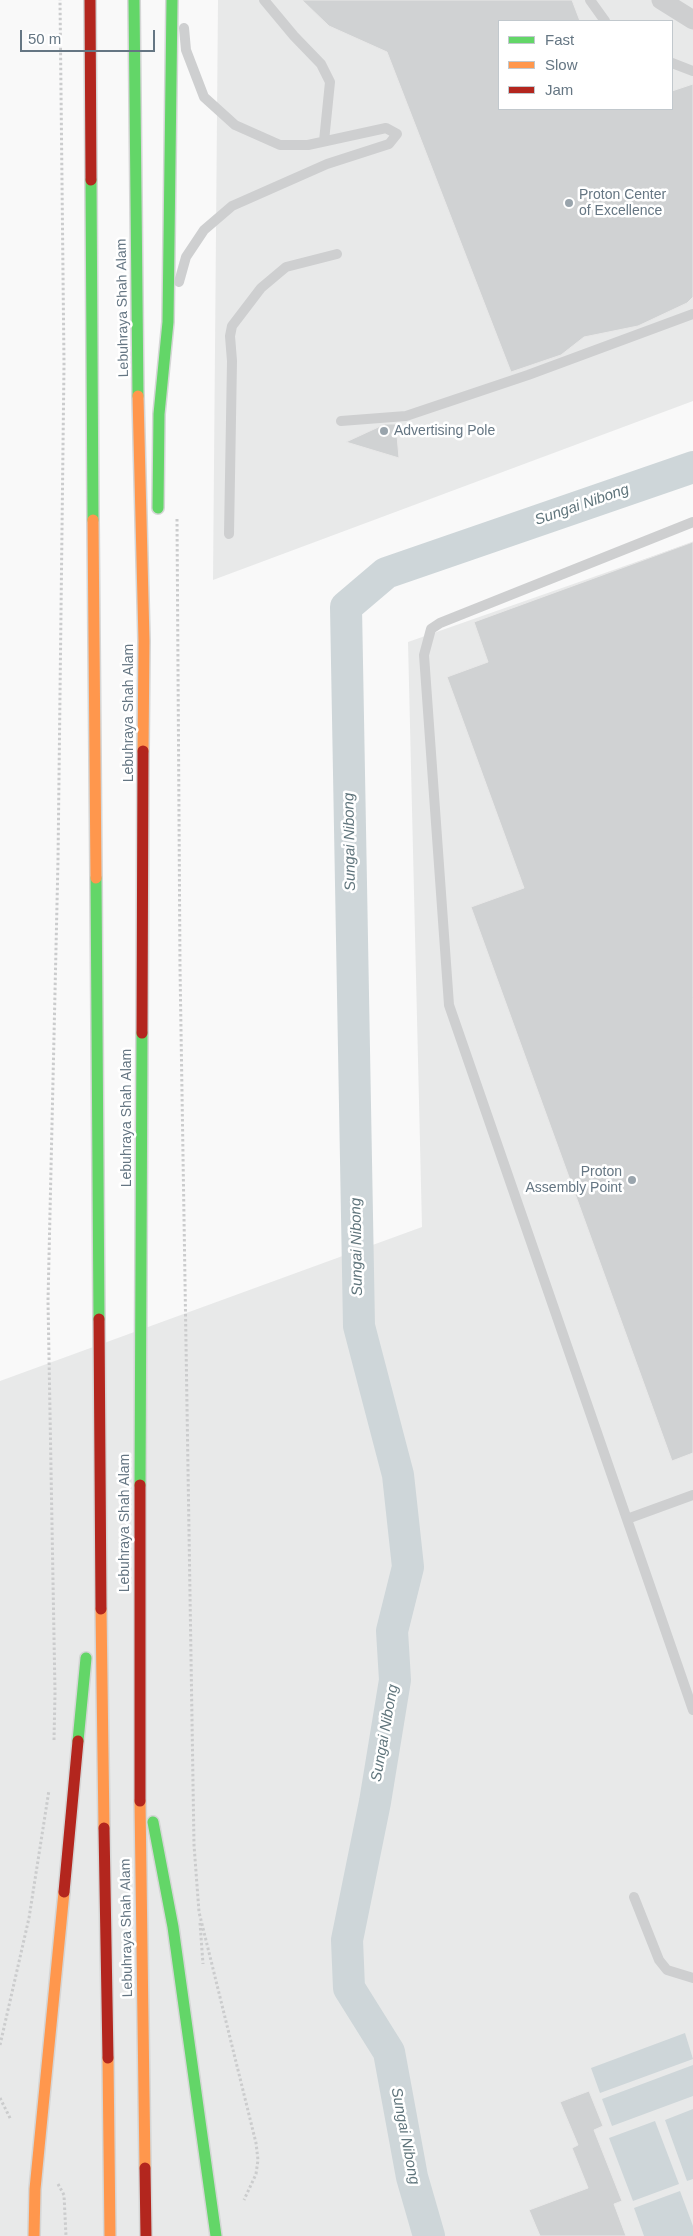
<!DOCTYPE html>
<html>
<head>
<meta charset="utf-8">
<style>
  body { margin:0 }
  #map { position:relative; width:693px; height:2236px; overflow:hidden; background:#f9f9f9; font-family:Arial,sans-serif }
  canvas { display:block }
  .legend { position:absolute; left:498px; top:20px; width:175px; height:90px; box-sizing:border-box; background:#fff; border:1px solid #c1c8cd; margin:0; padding:6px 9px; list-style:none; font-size:15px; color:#657683 }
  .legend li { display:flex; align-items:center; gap:10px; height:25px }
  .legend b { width:25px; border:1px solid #c1c8cd }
  .scale { position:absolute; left:20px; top:30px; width:135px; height:22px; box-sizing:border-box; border:2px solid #657683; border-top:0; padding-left:6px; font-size:15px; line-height:18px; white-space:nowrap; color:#657683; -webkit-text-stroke:4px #fff; paint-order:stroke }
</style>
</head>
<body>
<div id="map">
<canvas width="693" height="2236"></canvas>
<ul class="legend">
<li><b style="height:6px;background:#63d668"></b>Fast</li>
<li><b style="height:6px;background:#ff974d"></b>Slow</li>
<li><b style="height:6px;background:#b3261e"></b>Jam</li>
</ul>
<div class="scale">50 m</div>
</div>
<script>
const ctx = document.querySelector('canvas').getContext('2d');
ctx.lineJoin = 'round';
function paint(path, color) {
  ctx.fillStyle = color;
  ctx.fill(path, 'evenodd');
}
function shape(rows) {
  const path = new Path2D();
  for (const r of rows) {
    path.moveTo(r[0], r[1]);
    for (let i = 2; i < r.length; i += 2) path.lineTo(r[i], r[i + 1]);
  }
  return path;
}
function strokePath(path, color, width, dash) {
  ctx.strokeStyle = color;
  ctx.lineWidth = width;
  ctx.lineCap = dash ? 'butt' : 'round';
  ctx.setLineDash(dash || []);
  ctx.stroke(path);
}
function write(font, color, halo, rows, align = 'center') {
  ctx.font = font + ' Arial,sans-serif';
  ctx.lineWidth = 5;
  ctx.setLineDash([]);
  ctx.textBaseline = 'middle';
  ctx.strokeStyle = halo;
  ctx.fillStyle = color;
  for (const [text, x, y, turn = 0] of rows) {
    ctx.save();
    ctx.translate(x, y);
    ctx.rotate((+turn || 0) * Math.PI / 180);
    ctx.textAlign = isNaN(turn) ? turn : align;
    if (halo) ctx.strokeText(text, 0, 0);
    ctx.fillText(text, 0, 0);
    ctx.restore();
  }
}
paint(shape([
  [218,0,693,0,693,401,213,580],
  [499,21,672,21,672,109,499,109],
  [693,542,693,2236,0,2236,0,1381,422,1227,408,642]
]), '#e8e9e9');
paint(shape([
  [685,2033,693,2059,600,2093,591,2068],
  [693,2065,693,2096,612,2126,602,2099],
  [693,2109,693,2179,687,2181,665,2120],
  [655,2121,679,2184,633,2201,609,2138],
  [680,2191,693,2226,693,2236,644,2236,634,2208]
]), '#ced6d9');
strokePath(shape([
  [429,2236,412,2177,389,2052,349,1988,347,1940,375,1802,395,1680,392,1631,408,1567,398,1475,359,1326,346,607,386,573,693,467]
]), '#ced6d9', 32);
const building = shape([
  [302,0,572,0,580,21,499,21,499,109,672,109,672,91,693,84,693,297,687,303,638,326,584,337,561,355,511,372,387,52,329,26,302,0],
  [385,424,396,424,399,458,346,442,385,424],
  [693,542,693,1453,672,1461,471,907,524,888,447,677,488,662,474,622,693,542],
  [589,2091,603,2126,594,2130,622,2201,614,2204,626,2236,540,2236,529,2210,588,2188,572,2148,578,2145,560,2102,589,2091]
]);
paint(building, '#d0d2d3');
strokePath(building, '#e8e8e8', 1);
const fast = shape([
  [134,0,138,396],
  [91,180,93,520],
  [158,508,159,414,168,322,172,0],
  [96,878,99,1319],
  [140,1485,142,1033],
  [78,1741,86,1658],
  [153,1822,173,1927,216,2236]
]);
const slow = shape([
  [138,396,144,641,143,751],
  [93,520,96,878],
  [101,1609,104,1828],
  [140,1801,145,2168],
  [108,2058,110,2236],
  [34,2236,35,2189,64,1892]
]);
const jam = shape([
  [90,0,91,180],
  [142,1033,143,751],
  [99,1319,101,1609],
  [140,1801,140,1485],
  [104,1828,108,2058],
  [64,1892,78,1741],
  [145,2168,146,2236]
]);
strokePath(fast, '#d5d6d6', 14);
strokePath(slow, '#d5d6d6', 14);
strokePath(jam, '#d5d6d6', 14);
strokePath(shape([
  [177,519,180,967,194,1845,199,1912,256,2143,258,2160,256,2174,244,2200],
  [54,1740,55,1693,48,1301,58,860,64,364,60,0],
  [200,1923,203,1964],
  [0,2045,29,1918,49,1790],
  [0,2098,11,2120],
  [58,2184,64,2195,66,2236]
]), '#cbcccd', 3, [2.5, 2.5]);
strokePath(shape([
  [264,0,294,36,321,64,330,82,324,141],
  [590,0,605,21],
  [672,63,693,71],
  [179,282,186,257,204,230,232,206,327,164,389,144,397,134,386,128,308,145,280,145,235,125,204,97,186,50,184,28],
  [341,421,406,416,528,375,693,314],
  [693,522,440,623,431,629,424,655,449,1005,693,1710],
  [229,534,232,361,230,336,232,326,261,288,286,267,337,254],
  [627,1519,693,1495],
  [634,1897,659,1960,667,1970,693,1978]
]), '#cecfd0', 10);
strokePath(shape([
  [661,0,693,20]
]), '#cecfd0', 19);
strokePath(fast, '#63d668', 11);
strokePath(slow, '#ff974d', 11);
strokePath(jam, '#b3261e', 11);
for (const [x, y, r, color] of [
  [569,203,5,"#99a4ac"],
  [384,431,5,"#99a4ac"],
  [632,1180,5,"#99a4ac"]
]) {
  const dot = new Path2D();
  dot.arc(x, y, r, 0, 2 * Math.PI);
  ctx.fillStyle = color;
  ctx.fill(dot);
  strokePath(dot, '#fff', 2);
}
write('14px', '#657683', '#fff', [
  ["Proton Center",579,195],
  ["of Excellence",579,211],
  ["Advertising Pole",394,431],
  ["Proton",622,1172,"right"],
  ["Assembly Point",622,1188,"right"]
], 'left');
write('14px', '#657683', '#fff', [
  ["Lebuhraya Shah Alam",123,308,-91],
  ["Lebuhraya Shah Alam",129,713,-90],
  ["Lebuhraya Shah Alam",127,1118,-90],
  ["Lebuhraya Shah Alam",125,1523,-90],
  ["Lebuhraya Shah Alam",127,1928,-91]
]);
write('italic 15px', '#60757c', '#fff', [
  ["Sungai Nibong",582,505,-19],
  ["Sungai Nibong",350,842,-91],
  ["Sungai Nibong",357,1247,-91],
  ["Sungai Nibong",385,1733,-80],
  ["Sungai Nibong",405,2136,79]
]);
</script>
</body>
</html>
